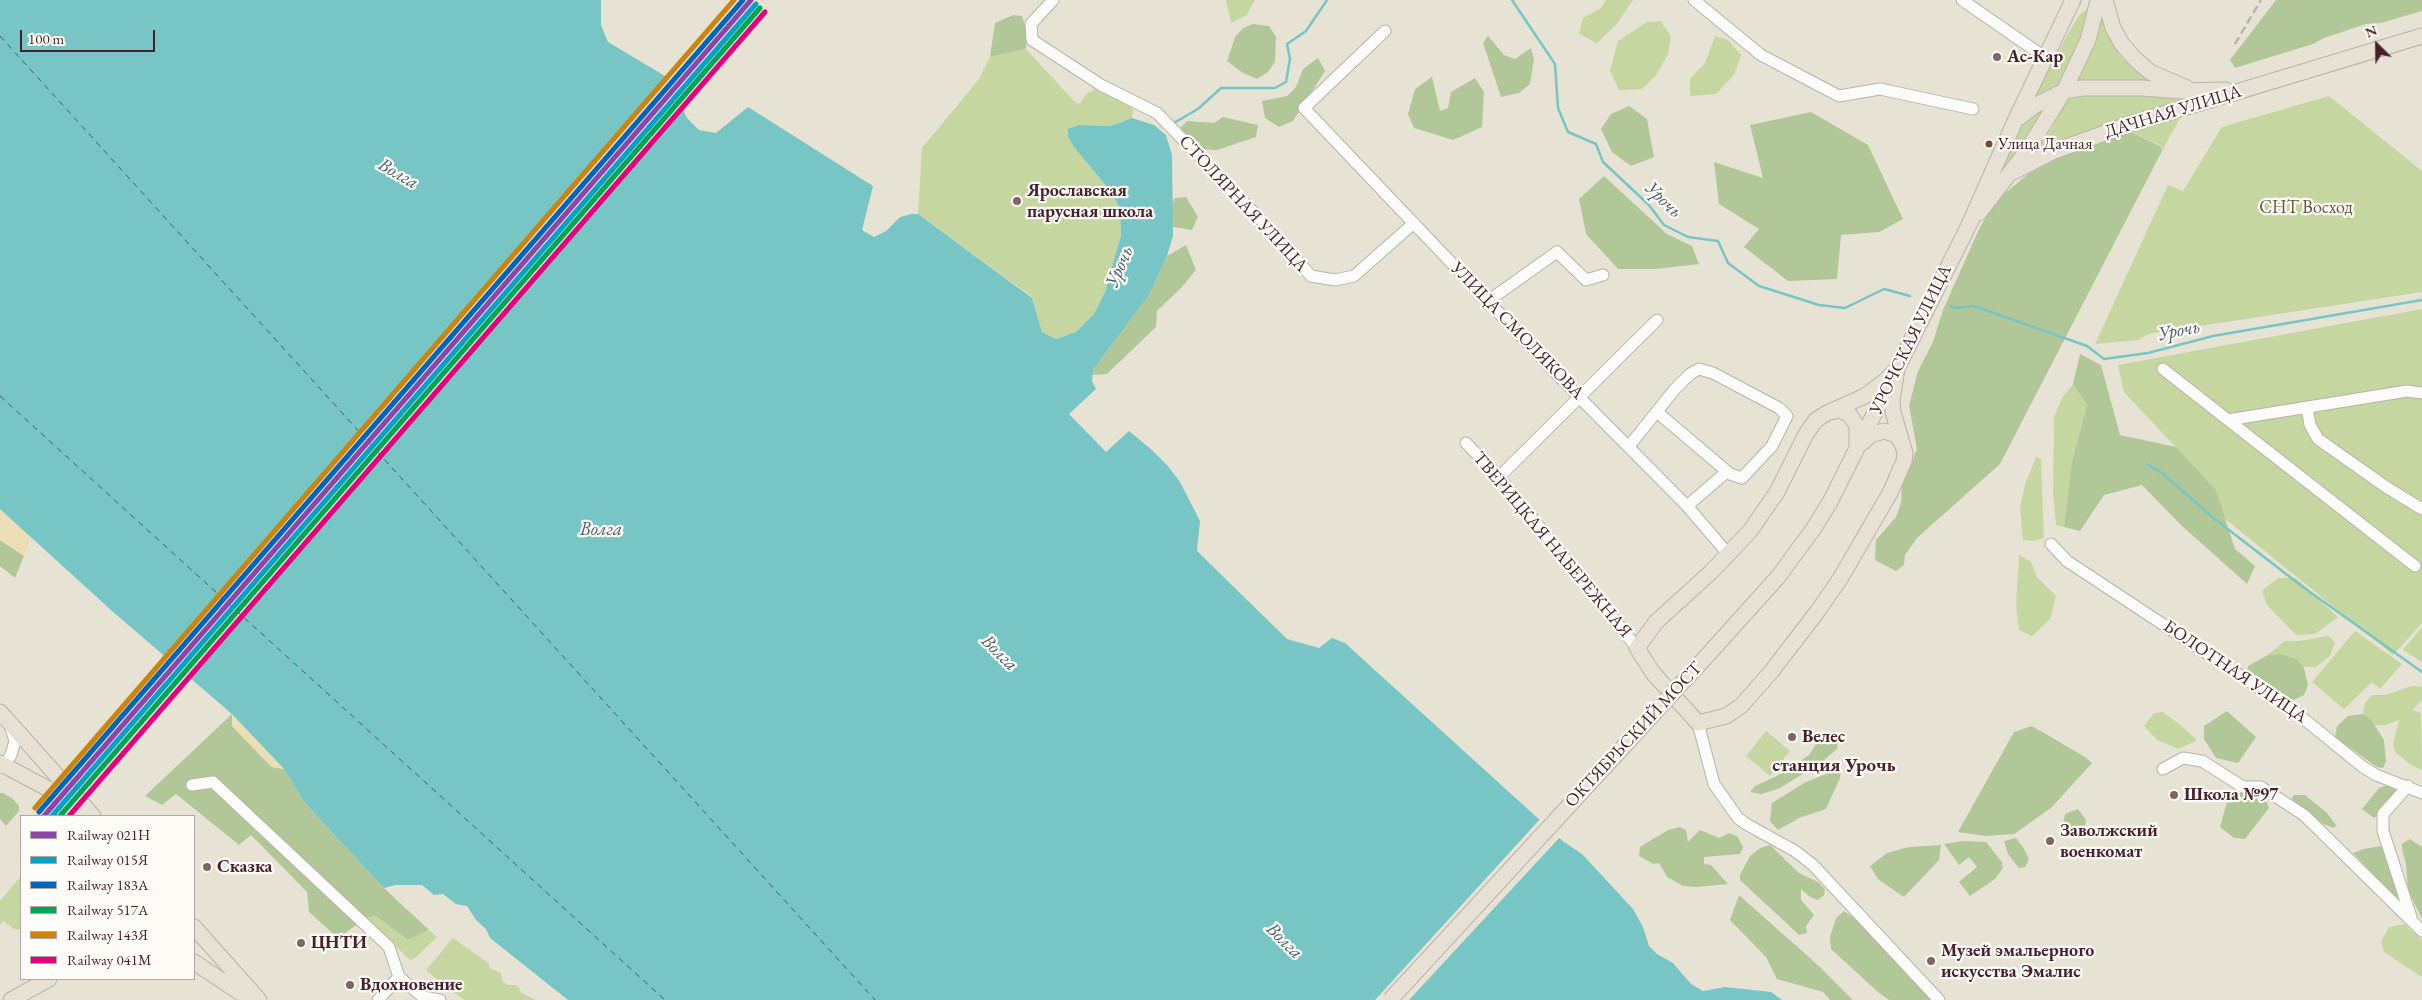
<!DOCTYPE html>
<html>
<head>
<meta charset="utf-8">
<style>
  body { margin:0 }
  #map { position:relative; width:2422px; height:1000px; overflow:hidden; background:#e7e3d4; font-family:"EB Garamond",serif }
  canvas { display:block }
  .legend { position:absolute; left:20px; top:815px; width:175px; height:165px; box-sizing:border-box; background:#fdfcf7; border:1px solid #b5a4a5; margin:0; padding:6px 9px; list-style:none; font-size:15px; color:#4a1f2b }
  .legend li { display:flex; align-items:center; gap:10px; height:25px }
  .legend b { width:25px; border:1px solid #b5a4a5 }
  .north { position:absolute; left:2352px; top:20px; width:50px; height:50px; -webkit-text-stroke:4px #fdfcf7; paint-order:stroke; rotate:337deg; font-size:14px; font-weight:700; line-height:20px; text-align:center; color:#4a1f2b }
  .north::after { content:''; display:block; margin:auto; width:18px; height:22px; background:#4a1f2b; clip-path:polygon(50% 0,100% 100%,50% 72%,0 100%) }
  .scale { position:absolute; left:20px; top:30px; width:135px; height:22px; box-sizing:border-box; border:2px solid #4a1f2b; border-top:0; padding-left:6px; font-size:15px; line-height:18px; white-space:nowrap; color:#4a1f2b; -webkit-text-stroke:4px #fdfcf7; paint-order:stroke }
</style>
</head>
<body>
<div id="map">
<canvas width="2422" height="1000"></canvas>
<ul class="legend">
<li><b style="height:6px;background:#8e44ad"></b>Railway 021Н</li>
<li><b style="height:6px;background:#04a2c6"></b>Railway 015Я</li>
<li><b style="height:6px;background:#0065bd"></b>Railway 183А</li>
<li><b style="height:6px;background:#00a651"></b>Railway 517А</li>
<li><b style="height:6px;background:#cc840b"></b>Railway 143Я</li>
<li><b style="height:6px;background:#e5007d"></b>Railway 041М</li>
</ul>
<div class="north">N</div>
<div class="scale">100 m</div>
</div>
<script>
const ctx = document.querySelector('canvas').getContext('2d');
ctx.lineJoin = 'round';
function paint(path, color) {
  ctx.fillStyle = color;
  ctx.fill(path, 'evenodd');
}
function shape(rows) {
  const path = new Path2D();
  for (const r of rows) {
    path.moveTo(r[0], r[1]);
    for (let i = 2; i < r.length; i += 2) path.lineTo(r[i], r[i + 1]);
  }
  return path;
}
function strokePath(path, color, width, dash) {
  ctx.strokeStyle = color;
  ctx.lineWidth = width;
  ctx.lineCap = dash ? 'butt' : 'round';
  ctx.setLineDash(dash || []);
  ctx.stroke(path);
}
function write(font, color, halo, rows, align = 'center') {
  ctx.font = font + ' "EB Garamond",serif';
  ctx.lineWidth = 4.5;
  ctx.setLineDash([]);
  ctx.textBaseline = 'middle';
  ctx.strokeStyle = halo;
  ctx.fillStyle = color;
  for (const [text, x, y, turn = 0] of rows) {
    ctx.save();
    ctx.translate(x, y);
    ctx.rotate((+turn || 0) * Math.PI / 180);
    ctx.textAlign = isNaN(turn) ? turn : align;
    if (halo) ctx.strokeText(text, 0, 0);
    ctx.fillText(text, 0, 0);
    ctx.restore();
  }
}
paint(shape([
  [1226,0,1255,0,1247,15,1231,23],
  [1606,0,1633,0,1616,25,1597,43,1579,34,1583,18,1601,8],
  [2089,8,2081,41,2061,87,2031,103,2070,30,2080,14],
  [2100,14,2119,54,2130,66,2144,77,2170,85,2073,85,2086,63,2095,41],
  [1661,21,1671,37,1668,54,1657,74,1642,89,1619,90,1610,71,1618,41,1647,22],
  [1715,36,1728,40,1741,55,1734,75,1716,94,1690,96,1690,79,1705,63],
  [1026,49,1075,102,1080,104,1086,94,1097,88,1133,109,1132,118,1112,126,1079,125,1074,147,1112,193,1120,209,1121,235,1105,292,1094,314,1076,332,1056,339,1042,332,1032,297,918,214,922,148,979,79,990,57],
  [2100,94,2185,95,2184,101,2033,155,2053,126,2067,99],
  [2329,96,2422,171,2422,292,2148,334,2138,340,2095,344,2168,185,2183,191,2222,127],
  [2050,104,2025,142,1998,172,2019,128],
  [2178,115,2180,118,2162,151,2160,145,2128,131],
  [2422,309,2422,623,2393,655,2224,518,2216,490,2124,392,2118,365],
  [2073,384,2087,405,2072,461,2064,527,2056,525,2053,492,2054,417,2062,398],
  [2036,457,2041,459,2044,538,2034,541,2023,540,2020,508,2025,485],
  [2019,555,2031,562,2037,577,2056,596,2050,619,2032,636,2019,630,2016,606],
  [2278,578,2296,578,2338,617,2315,634,2296,635,2267,605,2262,591],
  [2422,627,2422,662,2403,650],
  [2355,631,2402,664,2380,689,2372,682,2344,709,2312,682],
  [2328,636,2335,642,2330,656,2316,667,2303,667,2298,660,2266,656,2285,641,2300,641],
  [2412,686,2422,687,2422,700,2412,710,2421,713,2422,770,2411,765,2396,753,2393,745,2399,720,2385,725,2374,725,2363,714,2365,703,2372,695,2385,695],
  [2163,712,2184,728,2197,740,2179,749,2157,740,2144,726,2154,713],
  [1766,731,1790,751,1770,776,1746,756],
  [21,876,21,930,14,929,3,921,0,925,0,901],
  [376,916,408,940,429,930,437,937,415,958,410,960,366,918],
  [2404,924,2422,940,2422,977,2384,952,2381,942,2389,927],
  [453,938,488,963,490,968,501,973,502,980,507,985,516,985,519,987,521,993,536,1000,464,1000,439,981,426,970]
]), '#c5d6a0');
paint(shape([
  [2276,0,2422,0,2422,11,2381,23,2366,24,2324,38,2313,44,2235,68,2230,60],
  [1013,15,1022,16,1027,32,1026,49,990,57,995,23],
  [1253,24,1269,26,1276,37,1275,62,1268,72,1257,79,1243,73,1227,61,1235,37,1243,28],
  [1488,36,1504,55,1515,59,1531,48,1534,59,1530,84,1519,93,1501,97,1483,43],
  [1318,58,1325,71,1293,121,1279,127,1265,118,1262,101,1287,96,1296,87,1303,69],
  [1432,77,1440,111,1448,108,1451,92,1475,78,1484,92,1482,127,1453,140,1414,128,1408,114,1415,89],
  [1629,106,1647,119,1654,157,1631,166,1612,152,1601,129,1611,114],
  [1811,112,1868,145,1903,219,1879,232,1841,235,1837,279,1788,281,1744,247,1759,229,1719,204,1714,162,1763,178,1750,125],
  [1223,117,1258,125,1256,137,1217,150,1197,149,1179,129,1187,121,1214,123],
  [2128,131,2160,146,2162,151,2000,464,1917,538,1905,555,1904,565,1896,571,1875,560,1876,540,1896,517,1901,503,1902,486,1917,449,1909,406,1918,371,1933,342,1943,310,1980,227,1997,200,2028,174,2064,154],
  [1604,176,1667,234,1692,246,1699,264,1656,269,1618,269,1586,234,1579,199],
  [1186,197,1198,217,1192,230,1173,227,1171,204,1175,198],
  [1186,245,1196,270,1181,288,1157,311,1156,327,1107,374,1092,375,1093,370,1149,295,1167,256],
  [2080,354,2101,365,2120,435,2176,447,2216,490,2235,549,2255,566,2247,584,2181,525,2142,485,2104,495,2080,531,2064,527,2072,461,2087,405,2073,384],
  [0,540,24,556,15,578,0,566],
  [2281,654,2298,660,2304,668,2308,685,2304,695,2294,700,2276,694,2247,674,2248,666,2266,656],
  [2227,711,2256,737,2238,763,2216,758,2204,739,2204,726],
  [232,714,232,726,272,767,284,769,305,803,325,825,384,888,429,930,408,940,376,916,366,918,338,938,309,912,307,892,251,835,239,845,176,794,162,805,145,796],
  [2363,714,2372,721,2384,740,2386,761,2383,768,2377,767,2335,737,2337,726,2348,716],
  [2032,726,2085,757,2092,763,2051,808,2014,834,1985,836,1958,832,2014,732],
  [1834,731,1838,738,1837,749,1822,762,1780,788,1762,794,1750,792,1755,786,1781,774,1809,755,1821,736],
  [1841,768,1840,778,1826,809,1799,818,1778,830,1770,821,1772,803,1806,782],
  [2390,784,2397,789,2383,811,2374,818,2362,809,2379,788],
  [2237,791,2266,801,2269,808,2245,839,2234,838,2220,827,2229,795],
  [0,793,3,793,12,798,19,806,19,811,6,826,0,819],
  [2293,795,2305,795,2326,812,2337,826,2333,828,2317,821,2292,801],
  [2078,809,2086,820,2085,826,2077,831,2063,824,2065,814],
  [1680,827,1686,830,1688,842,1700,830,1719,838,1729,833,1737,836,1743,847,1740,854,1704,857,1704,864,1711,865,1728,884,1697,887,1683,886,1667,877,1659,863,1653,864,1639,856,1640,847,1668,830],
  [2016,838,2023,847,2029,859,2025,867,2019,868,2008,854,2004,841],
  [2410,839,2422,847,2422,919,2408,890,2406,864,2402,849,2402,844],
  [1963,841,1986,842,2002,862,2003,868,1995,879,1970,896,1959,882,1977,867,1969,857,1959,865,1944,844],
  [1770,845,1799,873,1818,882,1825,889,1824,895,1818,900,1810,897,1801,889,1801,900,1814,915,1806,926,1807,933,1799,935,1740,880,1740,875,1750,856,1760,848],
  [1941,845,1939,860,1904,897,1878,879,1870,866,1887,853,1909,847],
  [2381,846,2387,852,2400,898,2394,896,2353,853,2364,849],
  [1739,895,1819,966,1853,1000,1830,1000,1823,992,1777,979,1766,957,1730,920],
  [1844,911,1858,921,1931,1000,1889,1000,1879,993,1831,949,1830,937,1836,918]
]), '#b2c798');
paint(shape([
  [0,509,34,538,29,542,24,556,0,540],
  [233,716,284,769,272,767,253,748,232,726]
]), '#ebdeb6');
paint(shape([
  [0,0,601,0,601,25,608,42,665,76,687,118,699,130,716,133,748,107,873,186,862,230,874,237,886,231,900,217,911,214,918,214,1032,298,1042,332,1056,339,1076,332,1094,314,1105,292,1121,235,1120,209,1112,193,1074,147,1068,136,1068,129,1079,125,1111,126,1132,118,1154,125,1166,135,1172,155,1173,236,1167,256,1149,295,1093,370,1092,381,1096,389,1069,414,1106,452,1129,431,1152,450,1167,465,1180,482,1200,521,1197,551,1287,639,1319,648,1332,638,1345,643,1564,842,1582,854,1633,909,1643,927,1649,946,1657,954,1673,963,1691,984,1703,991,1725,987,1771,992,1782,1000,568,1000,490,938,486,929,476,920,467,906,456,904,443,894,434,895,422,885,395,885,384,888,325,825,305,803,284,769,232,714,112,611,0,509]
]), '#78c5c6');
paint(shape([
  [668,77,684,107,187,678,163,658],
  [1541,818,1561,836,1409,1000,1375,1000]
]), '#e7e3d4');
strokePath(shape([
  [1512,0,1555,64,1558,108,1568,132,1596,144,1603,162,1649,205,1664,225,1688,237,1718,241,1728,263,1759,286,1819,305,1845,308,1884,289,1910,296],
  [1172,124,1198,109,1221,88,1275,88,1286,82,1290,59,1287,44,1306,31,1327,0],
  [1950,306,1957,308,1974,306,2087,346,2104,359,2148,353,2213,336,2422,300],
  [2147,464,2162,473,2216,520,2303,587,2422,672]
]), '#78c5c6', 2.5);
strokePath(shape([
  [0,36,875,1000],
  [0,396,665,1000]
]), '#4a5c67', 1, [6, 5]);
const minor = shape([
  [1053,0,1031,24,1032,40,1101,85,1157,113,1264,223,1311,276,1335,280,1354,276,1414,223],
  [1694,0,1761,55,1839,96,1880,89,1973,109],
  [1962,0,2046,58],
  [1385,31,1304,108,1578,396,1687,506,1729,555],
  [1488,301,1557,252,1586,280,1603,275],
  [2163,369,2228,420,2407,391,2422,393],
  [2307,407,2310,425,2318,439,2386,487,2422,509],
  [2228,420,2415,566],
  [1466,443,1499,477,1637,648],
  [1629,446,1675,389,1690,374,1699,369,1713,373,1779,408,1787,416,1772,446,1742,478,1730,474,1657,412],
  [1499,477,1657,320],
  [1687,506,1723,475,1725,470],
  [2051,544,2067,561,2294,711,2363,767,2376,775,2422,793],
  [1698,723,1714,784,1738,818,1746,824,1795,851,1813,865,1939,1000],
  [0,767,4,765,11,755,15,741,10,725],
  [2163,769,2183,758,2202,761,2243,787,2261,787,2304,815,2422,931],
  [192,785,213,782,389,947,399,977,423,997,440,1000],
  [2408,786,2383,814,2383,831,2411,917],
  [378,1000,399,977]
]);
const major = shape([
  [2105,0,2113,28,2122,44,2135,59,2150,72,2187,88],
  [2020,117,2034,106,2064,91,2082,88,2143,88,2180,91,2226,90],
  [2009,174,2052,152,2127,125,2422,36],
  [1979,213,2026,152,2064,91,2088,40,2098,0],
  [1897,369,1892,400,1893,412,1905,453,1904,461,1891,491,1840,579,1817,612,1771,672,1741,706,1726,716,1698,723,1653,673,1637,648,1656,622,1711,572,1750,531,1777,492,1806,434,1816,420,1827,413,1865,396,1885,381,1897,369],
  [1830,412,1840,410,1850,415,1857,426,1857,446],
  [1862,443,1871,435,1884,431,1896,435,1901,442],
  [1705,658,1778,577,1814,528,1830,502,1968,227,2015,121,2073,0],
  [0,712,93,816],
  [0,763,54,792,78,816],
  [194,927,259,1000],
  [194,962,251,1000],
  [11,1000,49,979]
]);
strokePath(minor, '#b8b2a9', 13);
strokePath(major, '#b8b2a9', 17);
strokePath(minor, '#fbfbf9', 11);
strokePath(major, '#e7e1d5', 15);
strokePath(shape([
  [2235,44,2261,0]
]), '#b9b3b3', 2.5, [8, 4]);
const majorBridge = shape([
  [1390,1000,1705,658]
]);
strokePath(majorBridge, '#b8b2a9', 17, []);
strokePath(majorBridge, '#e7e1d5', 15);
strokePath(shape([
  [44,816,751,0]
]), '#8e44ad', 5);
strokePath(shape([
  [52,816,756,4]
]), '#04a2c6', 5);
strokePath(shape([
  [39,812,743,0]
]), '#0065bd', 5);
strokePath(shape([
  [60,816,760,8]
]), '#00a651', 5);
strokePath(shape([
  [35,808,734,0]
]), '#cc840b', 5);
strokePath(shape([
  [69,816,765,12]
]), '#e5007d', 5);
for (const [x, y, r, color] of [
  [1997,57,5,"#816466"],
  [1989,144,4.5,"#7a4b2a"],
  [1017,201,5,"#816466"],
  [1792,737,5,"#816466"],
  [2174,795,5,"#816466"],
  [2050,841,5,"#816466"],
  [207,867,5,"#816466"],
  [301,943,5,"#816466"],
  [1931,961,5,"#816466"],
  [350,985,5,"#816466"]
]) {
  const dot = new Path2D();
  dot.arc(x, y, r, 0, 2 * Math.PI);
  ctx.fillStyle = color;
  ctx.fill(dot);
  strokePath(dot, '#fdfcf7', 2);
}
write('17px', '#4a1f2b', '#fdfcf7', [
  ["Улица Дачная",1998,144]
], 'left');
write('bold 18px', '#4a1f2b', '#fdfcf7', [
  ["Ас-Кар",2007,57],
  ["Ярославская",1027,191],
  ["парусная школа",1027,212],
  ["Велес",1802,737],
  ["Школа №97",2184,795],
  ["Заволжский",2060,831],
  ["военкомат",2060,852],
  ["Сказка",217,867],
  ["ЦНТИ",311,943],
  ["Музей эмальерного",1941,951],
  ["искусства Эмалис",1941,972],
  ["Вдохновение",360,985]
], 'left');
write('18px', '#4a1f2b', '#fdfcf7', [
  ["ДАЧНАЯ УЛИЦА",2173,112,-17],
  ["СТОЛЯРНАЯ УЛИЦА",1243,204,47],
  ["УЛИЦА СМОЛЯКОВА",1517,331,46],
  ["УРОЧСКАЯ УЛИЦА",1911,340,-64],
  ["ТВЕРИЦКАЯ НАБЕРЕЖНАЯ",1552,545,50],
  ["БОЛОТНАЯ УЛИЦА",2235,672,34],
  ["ОКТЯБРЬСКИЙ МОСТ",1634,735,-47]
]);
write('18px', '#665341', '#fdfcf7', [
  ["СНТ Восход",2306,208]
]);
write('italic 19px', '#4a5c67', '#fdfcf7', [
  ["Волга",398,174,30],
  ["Урочь",1663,200,44],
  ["Урочь",1120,267,-67],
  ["Урочь",2179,331,-11],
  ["Волга",601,530],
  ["Волга",999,653,45],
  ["Волга",1284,941,45]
]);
write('bold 19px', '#4a1f2b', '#fdfcf7', [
  ["станция Урочь",1834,766]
]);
</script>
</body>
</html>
